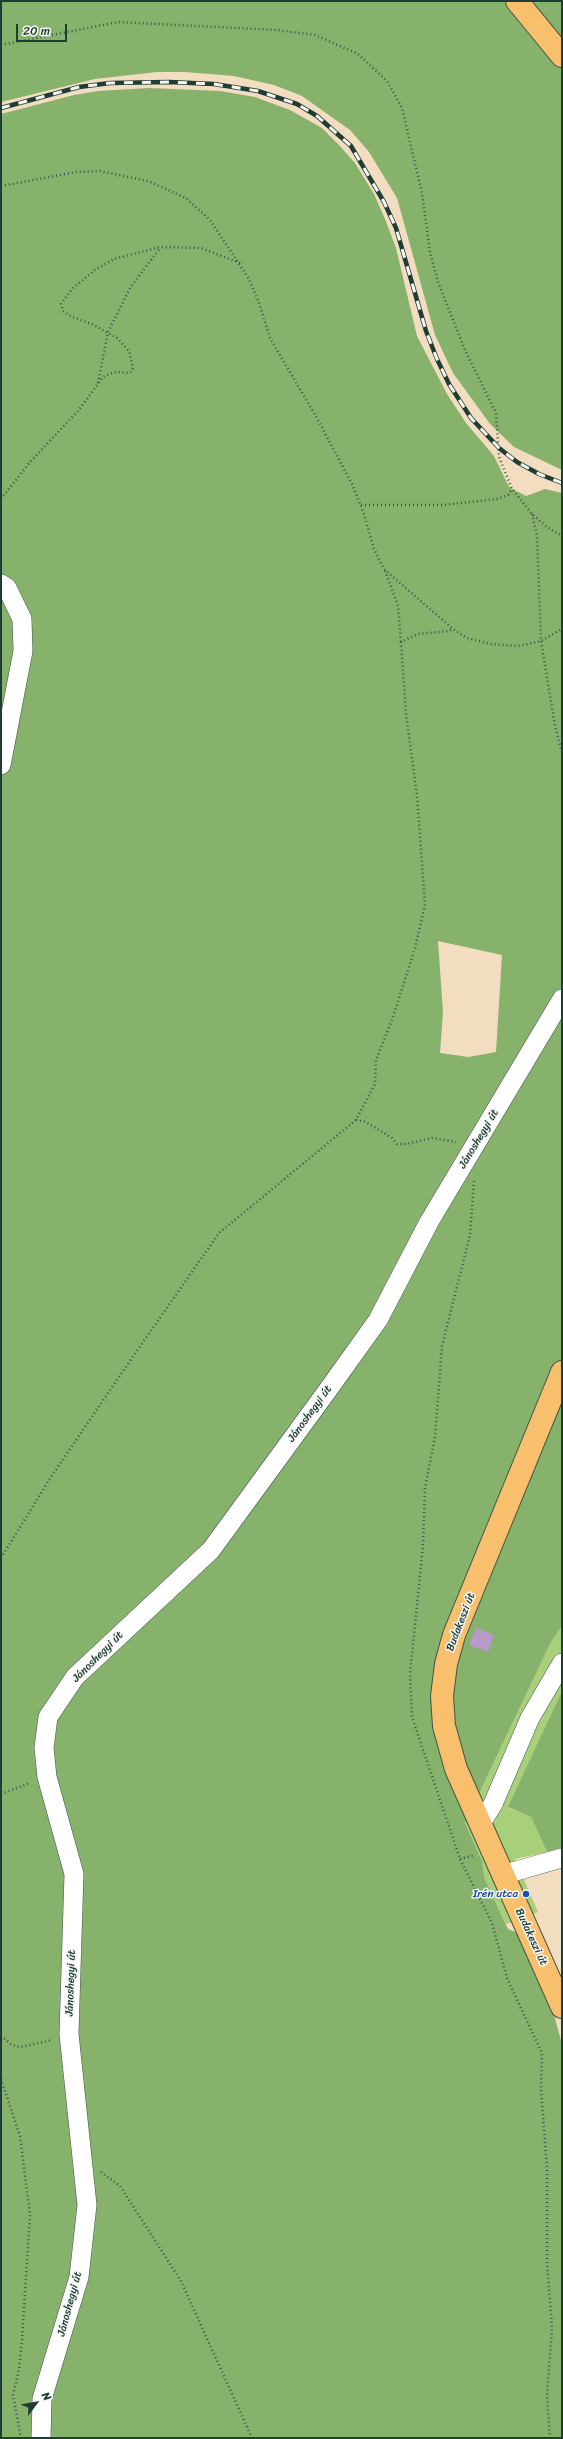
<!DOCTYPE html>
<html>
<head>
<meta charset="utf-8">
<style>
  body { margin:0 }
  #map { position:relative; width:563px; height:2439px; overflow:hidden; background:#f2ddc0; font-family:Sriracha,sans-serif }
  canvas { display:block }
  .frame { position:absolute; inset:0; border:2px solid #1f3d34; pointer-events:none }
  .north { position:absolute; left:16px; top:2383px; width:40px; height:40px; -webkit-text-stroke:3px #f6f6f2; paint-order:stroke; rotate:58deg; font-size:11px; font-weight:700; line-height:16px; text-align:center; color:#1f3d34 }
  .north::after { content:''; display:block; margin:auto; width:14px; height:18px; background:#1f3d34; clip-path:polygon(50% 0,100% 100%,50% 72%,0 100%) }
  .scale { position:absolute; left:16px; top:24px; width:51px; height:18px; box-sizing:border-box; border:2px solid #1f3d34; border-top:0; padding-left:5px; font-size:12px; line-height:14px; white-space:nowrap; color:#1f3d34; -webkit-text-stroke:3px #f6f6f2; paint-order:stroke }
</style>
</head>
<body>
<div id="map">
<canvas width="563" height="2439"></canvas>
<div class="frame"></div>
<div class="north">N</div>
<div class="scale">20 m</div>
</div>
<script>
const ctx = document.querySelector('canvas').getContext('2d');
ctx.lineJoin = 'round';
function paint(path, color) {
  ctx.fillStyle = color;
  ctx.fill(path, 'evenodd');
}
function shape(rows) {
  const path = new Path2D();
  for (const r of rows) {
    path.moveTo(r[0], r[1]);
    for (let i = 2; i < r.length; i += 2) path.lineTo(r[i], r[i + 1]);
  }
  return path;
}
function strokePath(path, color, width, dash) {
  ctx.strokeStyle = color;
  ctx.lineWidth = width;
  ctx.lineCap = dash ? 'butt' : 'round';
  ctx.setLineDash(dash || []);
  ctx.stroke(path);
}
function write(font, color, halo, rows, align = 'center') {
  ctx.font = font + ' Sriracha,sans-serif';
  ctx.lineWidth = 3;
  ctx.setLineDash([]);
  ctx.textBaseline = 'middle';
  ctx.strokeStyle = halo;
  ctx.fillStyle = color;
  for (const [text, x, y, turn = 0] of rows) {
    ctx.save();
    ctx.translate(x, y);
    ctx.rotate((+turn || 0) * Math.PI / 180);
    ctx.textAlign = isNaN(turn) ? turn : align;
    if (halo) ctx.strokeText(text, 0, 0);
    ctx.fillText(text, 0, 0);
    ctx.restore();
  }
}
paint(shape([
  [562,1626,562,1691,509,1808,531,1817,547,1852,515,1859,538,1912,506,1924,484,1877,482,1861,465,1823,551,1642]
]), '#a8d07b');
paint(shape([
  [1,1,562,1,562,470,514,447,490,424,453,373,435,335,397,198,369,152,350,130,302,96,274,85,234,76,185,72,157,72,95,79,1,102],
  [149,88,220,91,255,97,290,110,322,128,339,145,355,163,374,194,385,219,396,248,417,336,447,394,466,423,494,456,509,487,526,496,545,489,562,493,562,1626,551,1642,465,1823,482,1861,484,1877,508,1929,520,1934,551,2004,562,2044,562,2438,1,2438,1,114,74,95,98,91],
  [438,941,502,955,496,1052,469,1057,440,1053,443,1012],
  [562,1691,562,1848,547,1852,531,1817,508,1807]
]), '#86b26b');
paint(shape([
  [476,1628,494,1635,488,1652,469,1645]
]), '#b89aca');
const minor = shape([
  [1,584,7,588,22,619,23,651,1,765],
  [480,1825,493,1804,530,1718,562,1663],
  [502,1875,562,1858],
  [41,2438,42,2399,79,2277,87,2205,69,2034,74,1874,47,1777,44,1748,48,1717,75,1677,211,1550,330,1387,378,1320,429,1222,562,999]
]);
const major = shape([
  [517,1,562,56],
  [562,1372,454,1635,446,1664,442,1696,444,1726,456,1769,562,2007]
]);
strokePath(minor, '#3f5549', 20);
strokePath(major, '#3f5549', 24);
strokePath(shape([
  [1,45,118,22,277,30,315,35,358,54,387,81,402,108,422,193,430,252,438,282,465,350,496,413,499,457,512,489,532,514,547,527,562,536],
  [1,186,76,172,100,171,148,181,186,198,210,220,249,279,259,303,270,338,318,420,352,484,364,514,374,549,384,569,453,629,467,638,491,644,518,646,541,641,562,629],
  [98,383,108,332,130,288,160,248],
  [1,499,30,462,78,411,103,377,114,372,130,373,133,368,129,351,117,338,92,324,72,317,63,311,61,304,72,289,95,270,114,259,160,247,201,248,240,263],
  [361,505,442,505,497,499,508,495,512,489],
  [532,514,537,536,541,641,555,726,562,752],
  [385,571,398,606,401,642],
  [356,1120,366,1122,392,1138,397,1144,406,1144,432,1138,456,1142],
  [474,1181,470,1235,442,1346,435,1437,425,1488,423,1546,410,1674,412,1717,460,1859,492,1923,507,1978,542,2053,541,2090,547,2168,547,2263,552,2328,547,2395,550,2438],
  [1,1558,51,1477,123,1371,219,1233,356,1120,375,1084,376,1060,392,1020,415,948,425,905,417,795,406,714,401,642,418,634,449,631,453,629],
  [1,1794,30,1783],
  [460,1859,475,1855],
  [1,2036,12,2045,21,2047,52,2040],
  [1,2079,20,2136,30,2215,22,2340,19,2370,13,2395,21,2438],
  [101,2172,120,2186,181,2281,252,2438]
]), '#3f5549', 2.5, [1, 3]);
strokePath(minor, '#fff', 19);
strokePath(major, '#f8bf6c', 22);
const rail = shape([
  [1,108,79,87,110,83,169,82,214,84,258,91,297,104,317,116,351,146,384,202,396,228,426,331,437,359,449,384,471,418,499,448,517,462,539,474,562,483]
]);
strokePath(rail, '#1f3d34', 4.5);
strokePath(rail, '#f6f6f2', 3, [9]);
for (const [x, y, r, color] of [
  [526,1894,4,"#1a4fb4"]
]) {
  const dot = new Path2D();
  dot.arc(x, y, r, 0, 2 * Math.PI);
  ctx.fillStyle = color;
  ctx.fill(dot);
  strokePath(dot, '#f6f6f2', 1.5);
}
write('11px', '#1f3d34', '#f6f6f2', [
  ["Jánoshegyi út",479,1139,-59],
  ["Jánoshegyi út",310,1414,-54],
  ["Budakeszi út",461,1622,-69],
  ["Jánoshegyi út",98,1657,-45],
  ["Budakeszi út",531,1937,65],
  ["Jánoshegyi út",71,1983,-88],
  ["Jánoshegyi út",70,2304,-75]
]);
write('11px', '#164399', '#f6f6f2', [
  ["Irén utca",518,1894]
], 'right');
</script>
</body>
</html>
